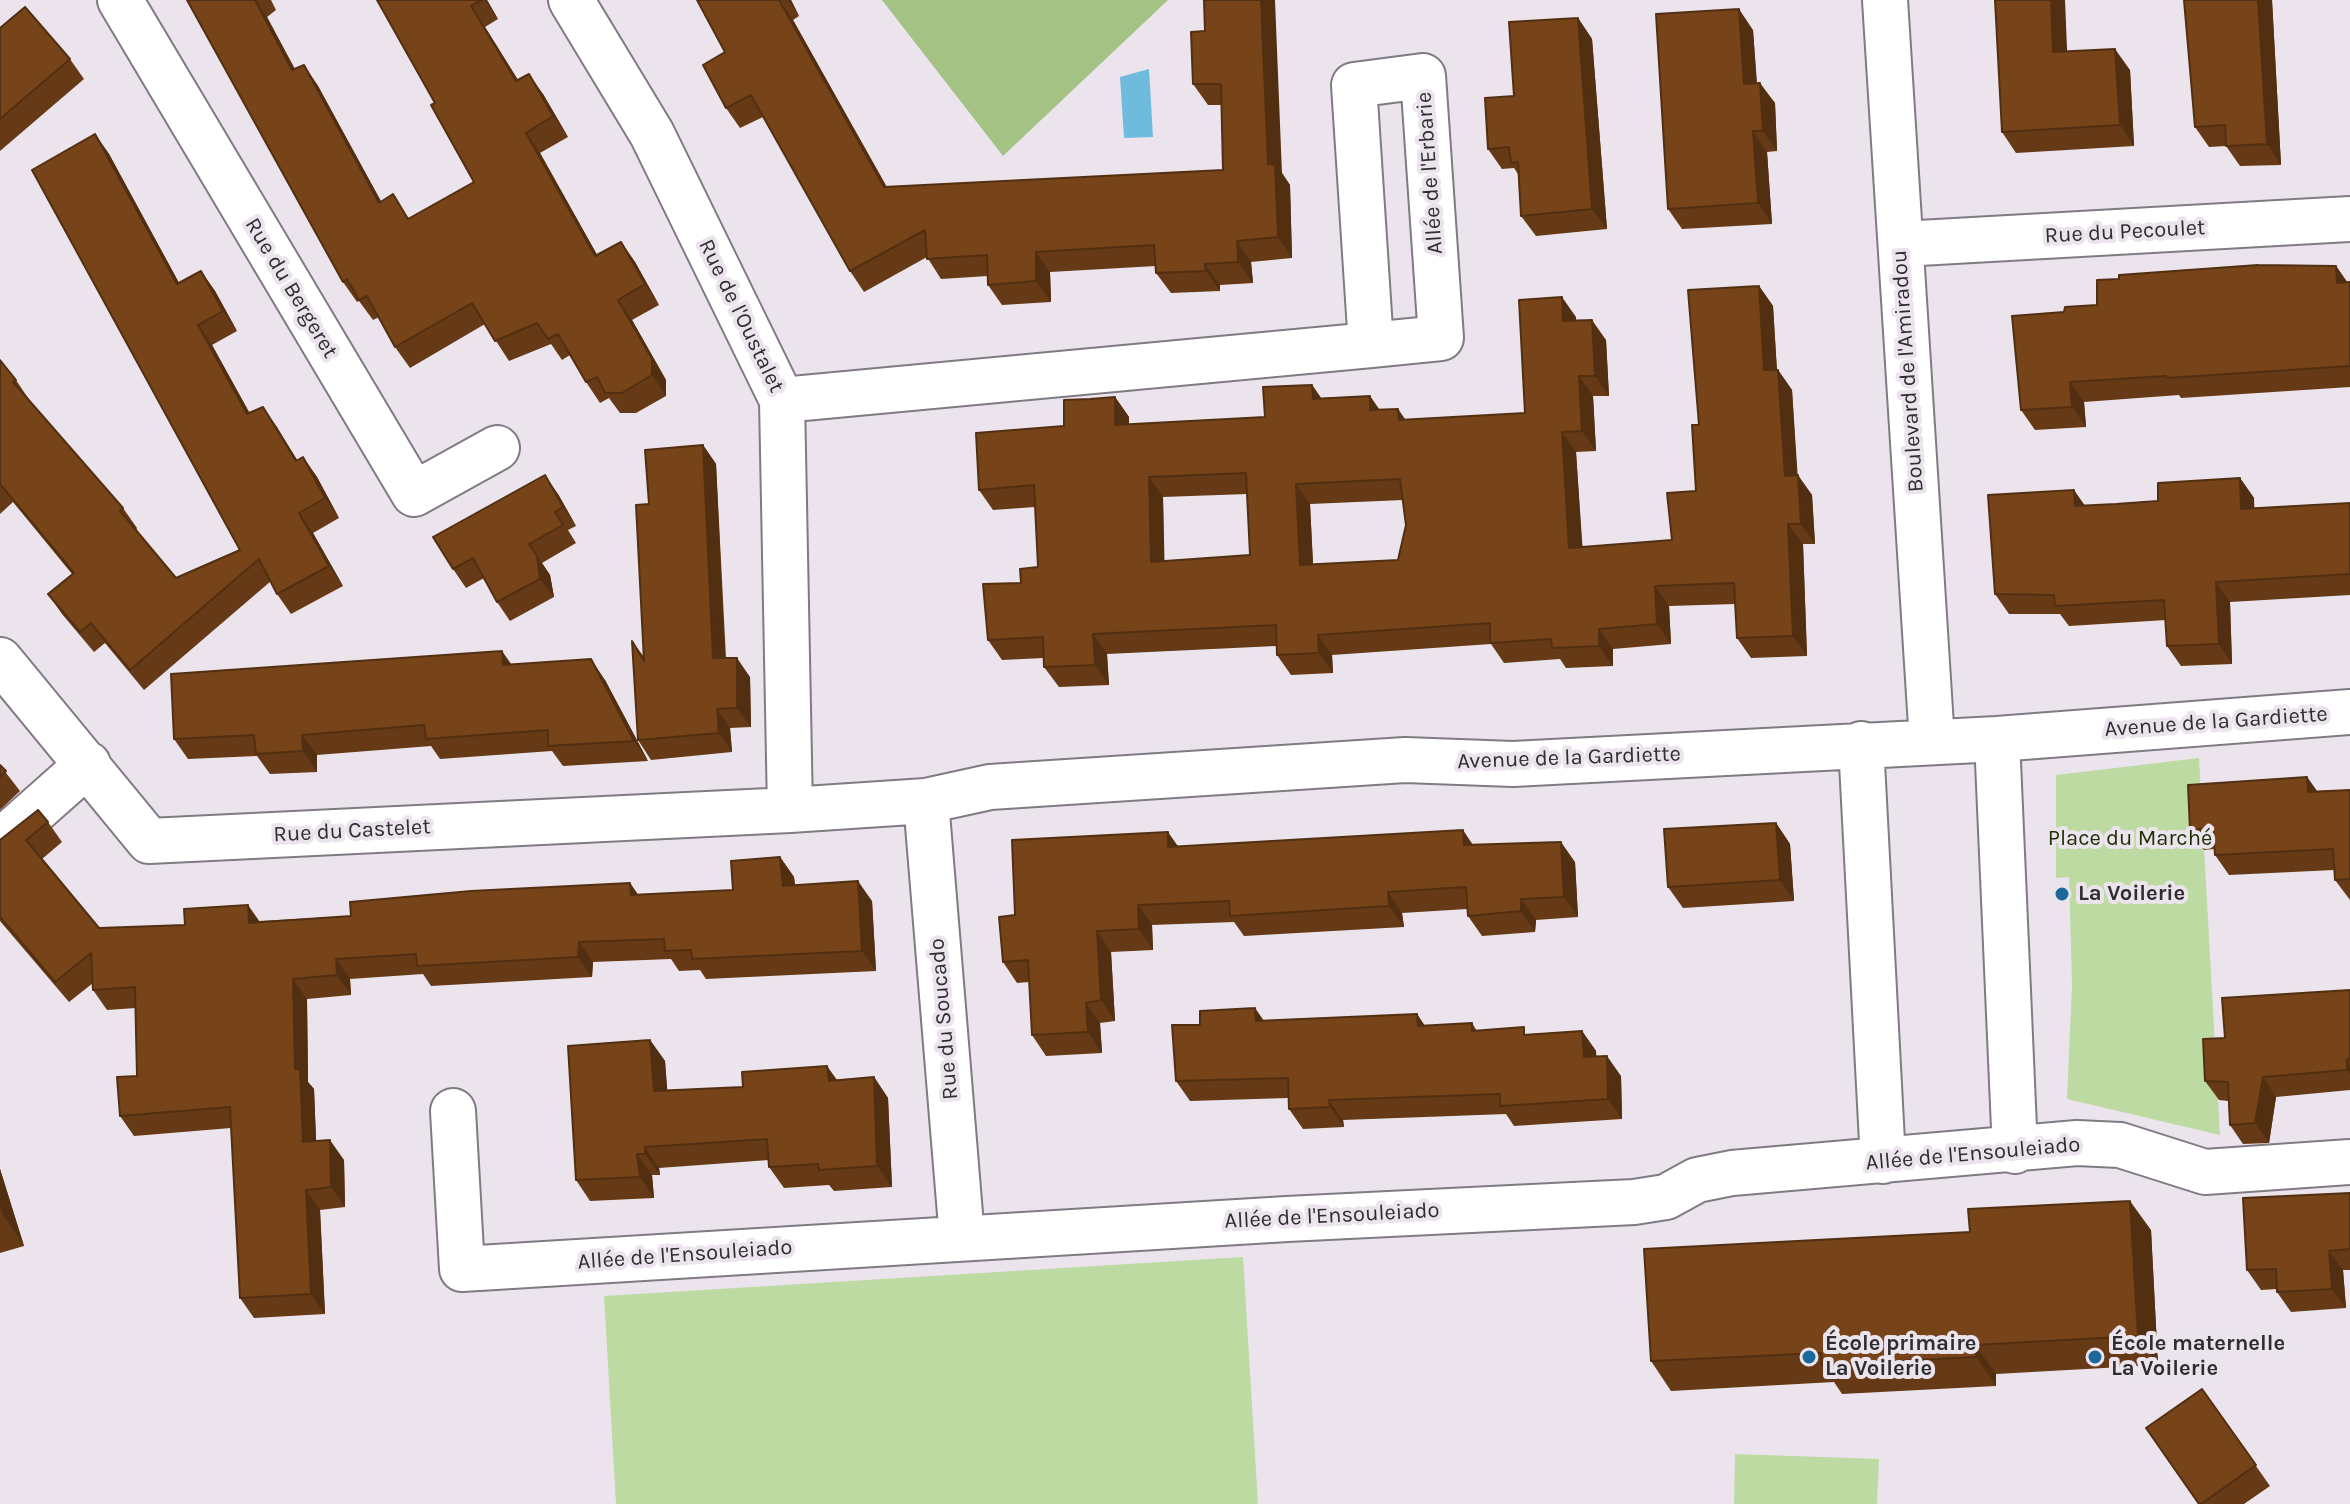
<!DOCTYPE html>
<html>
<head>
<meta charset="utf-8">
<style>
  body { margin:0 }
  canvas { display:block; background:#ebe4ed }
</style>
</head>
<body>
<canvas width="2350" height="1504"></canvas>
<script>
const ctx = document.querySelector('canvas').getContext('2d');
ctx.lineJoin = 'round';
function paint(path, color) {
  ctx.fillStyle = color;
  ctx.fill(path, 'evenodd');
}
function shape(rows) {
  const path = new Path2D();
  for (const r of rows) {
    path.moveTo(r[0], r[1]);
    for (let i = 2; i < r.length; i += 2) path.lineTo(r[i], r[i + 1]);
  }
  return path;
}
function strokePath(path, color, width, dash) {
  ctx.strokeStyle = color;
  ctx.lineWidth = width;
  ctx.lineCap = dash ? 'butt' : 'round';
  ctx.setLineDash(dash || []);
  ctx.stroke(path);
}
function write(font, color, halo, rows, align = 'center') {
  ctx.font = font + ' Karla,sans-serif';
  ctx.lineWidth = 8;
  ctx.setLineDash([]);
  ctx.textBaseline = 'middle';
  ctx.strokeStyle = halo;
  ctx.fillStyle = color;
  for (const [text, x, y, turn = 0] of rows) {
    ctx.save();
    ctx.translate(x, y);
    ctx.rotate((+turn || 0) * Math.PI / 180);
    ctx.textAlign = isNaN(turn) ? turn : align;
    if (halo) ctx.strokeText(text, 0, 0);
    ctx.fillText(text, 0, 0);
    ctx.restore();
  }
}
paint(shape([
  [2199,758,2220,1135,2067,1099,2072,986,2069,877,2056,878,2056,775],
  [1243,1257,1258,1504,616,1504,604,1296],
  [1735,1454,1879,1459,1877,1504,1734,1504]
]), '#bedaa3');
paint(shape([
  [882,0,1168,0,1003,156]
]), '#a3c284');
paint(shape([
  [1149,69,1153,137,1124,138,1120,77]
]), '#6fbbde');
const street = shape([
  [120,0,414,494,497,448],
  [571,0,652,134,782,400,790,810],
  [1885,0,1932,742],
  [1901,244,2350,219],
  [782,400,1371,345,1441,338,1423,76,1354,85,1371,345],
  [0,660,149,841,790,810,926,801,990,787,1405,760,1513,764,1997,739,2350,712],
  [1997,739,2015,1151],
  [1861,744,1883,1161],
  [926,801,962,1238],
  [0,842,88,764],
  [453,1111,462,1269,1287,1219,1634,1202,1666,1197,1697,1180,1732,1173,2077,1143,2120,1145,2205,1172,2350,1162]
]);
strokePath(street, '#807a82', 48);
strokePath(street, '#fff', 44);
paint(shape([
  [187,0,271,0,276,10,267,17,295,69,304,65,318,86,381,202,409,218,474,182,435,103,377,0,487,0,498,19,485,27,518,80,543,94,568,137,540,153,597,255,621,242,635,262,659,305,632,320,666,380,666,396,636,413,620,413,609,398,600,403,586,382,570,355,562,360,551,344,509,361,485,324,410,368,395,347,379,317,373,320,359,301,357,302,343,282],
  [697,0,791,0,799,16,793,20,887,187,1223,170,1221,105,1208,105,1193,84,1191,32,1290,185,1292,258,1251,262,1253,283,1220,285,1220,291,1171,293,1156,273,1156,266,1050,272,1051,302,1002,305,988,285,988,276,941,279,927,257,864,292,850,271,763,117,740,128,726,108,725,52],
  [2184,0,2272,0,2281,165,2240,166,2226,146,2209,147,2195,127],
  [1578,18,1592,39,1607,229,1536,236,1521,216,1518,174,1514,168,1502,169,1488,149,1514,96],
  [0,28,70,59,84,79,0,151],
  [1753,30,1757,83,1775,103,1777,151,1767,152,1772,224,1682,229,1668,209],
  [2067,52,2130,70,2134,146,2016,153,2002,132],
  [95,134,109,154,179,283,201,271,215,291,237,331,212,345,249,412,263,407,297,460,303,457,317,477,339,518,313,533,343,586,291,614,277,594,271,581,144,690,105,643,94,652,62,614,48,594,72,574,13,502,0,514,0,360,16,380,30,401,123,508,137,528,136,530,176,578,240,550],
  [2336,266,2347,282,2350,282,2350,387,2181,398,2179,395,2084,402,2086,427,2035,430,2021,410,2064,312,2097,305],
  [1759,286,1773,306,1777,370,1778,370,1792,390,1797,475,1812,495,1815,544,1803,544,1807,656,1751,658,1737,638,1735,604,1669,606,1671,644,1613,649,1613,666,1566,668,1560,659,1504,663,1491,644,1332,655,1333,673,1291,675,1277,655,1276,646,1107,654,1109,685,1059,687,1044,667,1044,658,1002,660,988,640,1021,583,1038,567,1035,507,993,510,979,490,1064,426,1115,397,1129,417,1129,424,1265,417,1312,385,1321,398,1370,396,1379,410,1398,409,1405,420,1525,413,1576,317,1576,320,1606,340,1609,396,1593,396,1596,451,1576,452,1582,547,1672,540,1696,491,1699,425],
  [1247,494,1250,555,1164,561,1163,497],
  [1403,500,1406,525,1398,560,1313,564,1310,504],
  [703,445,716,464,726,658,750,677,751,727,730,728,732,752,651,760,638,740,632,641,644,657,649,504],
  [2240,478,2254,498,2254,508,2350,503,2350,595,2230,602,2232,664,2181,666,2167,646,2166,620,2069,626,2060,614,2009,614,1995,594,2085,506,2158,501],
  [558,494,576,526,568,530,576,543,542,563,550,575,554,597,510,621,497,602,484,578,466,588,453,569],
  [512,664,605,680,648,761,563,766,552,751,440,759,431,746,317,755,317,772,270,774,257,756,188,759,174,739],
  [0,765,20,791,0,810],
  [2307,777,2317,791,2350,790,2350,900,2335,880,2334,870,2229,875,2215,855,2214,849,2204,850,2190,830],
  [48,822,62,842,42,859,99,928,185,925,351,916,630,883,638,895,733,890,780,857,794,877,795,885,872,901,876,971,706,979,700,970,679,971,671,959,593,962,592,977,431,986,423,974,350,979,351,995,307,999,308,1082,314,1089,316,1141,344,1160,345,1207,320,1210,325,1314,254,1318,240,1298,231,1128,134,1136,120,1116,137,1076,136,1008,107,1010,93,990,93,983,69,1002,0,921,0,840],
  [1776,823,1790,844,1794,901,1683,908,1668,887],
  [1473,845,1575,862,1578,917,1536,920,1535,932,1482,936,1468,916,1467,909,1402,913,1404,927,1244,936,1234,922,1152,925,1153,950,1111,952,1115,1021,1100,1023,1102,1053,1046,1056,1032,1035,1029,982,1017,983,1003,962,1015,915,1178,846],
  [2350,990,2350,1090,2276,1097,2269,1143,2243,1144,2230,1125,2228,1101,2219,1100,2205,1081,2225,1038],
  [1417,1014,1425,1026,1472,1023,1477,1031,1529,1034,1582,1031,1596,1051,1596,1057,1621,1076,1622,1119,1514,1126,1506,1114,1343,1120,1344,1127,1303,1129,1289,1109,1288,1098,1190,1101,1176,1081,1264,1021],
  [650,1040,665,1061,667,1091,743,1087,874,1077,888,1098,892,1187,834,1191,829,1185,784,1188,769,1167,769,1160,659,1168,660,1175,652,1175,654,1198,590,1201,576,1180],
  [0,1169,24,1246,0,1253],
  [2350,1193,2350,1270,2343,1270,2346,1308,2291,1312,2277,1292,2277,1289,2261,1290,2247,1270],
  [2151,1230,2158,1365,1996,1374,1996,1386,1842,1394,1834,1382,1671,1391,1651,1361],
  [2202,1389,2270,1486,2244,1504,2199,1504]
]), '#663a16');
paint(shape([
  [255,0,267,17,306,91,292,70],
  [484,0,487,0,498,19],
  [779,0,793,20,898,208,884,187],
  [788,0,791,0,799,16],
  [1261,0,1275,0,1282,174,1290,185,1292,258,1278,237,1268,164],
  [2051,0,2065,0,2068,73,2053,52],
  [2258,0,2272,0,2281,165,2267,144],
  [471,6,485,27,531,101,516,81],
  [1739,9,1753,30,1758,104,1744,84],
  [1578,18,1592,39,1607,229,1592,209],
  [2115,49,2130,70,2134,146,2120,125],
  [304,65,318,86,393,223,379,203],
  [529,74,543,94,568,137,553,116],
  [1760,83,1775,103,1777,151,1763,131],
  [1753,131,1767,152,1772,224,1758,203],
  [526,133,540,153,609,276,595,256],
  [95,134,109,154,191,305,177,284],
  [1237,241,1251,262,1253,283,1238,262],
  [621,242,635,262,659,305,645,284],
  [1036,252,1050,272,1051,302,1036,281],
  [1205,264,1220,285,1220,291,1206,271],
  [2336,266,2350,286,2337,283],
  [201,271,215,291,237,331,223,311],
  [1759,286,1773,306,1778,390,1764,370],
  [1562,297,1576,317,1577,341,1563,321],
  [618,300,632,320,666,380,666,396,652,375],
  [1592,320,1606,340,1609,396,1595,376],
  [198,325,212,345,261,434,247,414],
  [1778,370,1792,390,1799,496,1785,476],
  [1579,376,1593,396,1596,451,1582,431],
  [2070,382,2084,402,2086,427,2072,407],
  [1312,385,1326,405,1313,399],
  [1370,396,1384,416,1370,410],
  [1115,397,1129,417,1129,445,1115,425],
  [263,407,277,427,310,481,296,461],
  [1398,409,1412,429,1399,420],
  [1562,432,1576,452,1584,569,1569,548],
  [703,445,716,464,726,677,713,658],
  [303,457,317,477,339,518,325,498],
  [545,475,558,494,576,526,563,507],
  [1798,475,1812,495,1815,544,1801,524],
  [1149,477,1163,497,1165,582,1151,562],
  [2240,478,2254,498,2255,528,2241,509],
  [1296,484,1310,504,1314,585,1300,565],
  [2074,490,2088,510,2075,506],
  [299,513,313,533,343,586,329,566],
  [1788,524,1803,544,1807,656,1793,636],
  [529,544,550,575,554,597,540,579],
  [2216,582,2230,602,2232,664,2219,644],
  [1655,586,1669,606,1671,644,1657,624],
  [1599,629,1613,649,1613,666,1599,646],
  [1093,634,1107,654,1109,685,1095,665],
  [1318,635,1332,655,1333,673,1319,653],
  [502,651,516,671,503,665],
  [737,658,750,677,751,727,737,708],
  [591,659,605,680,648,761,634,741],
  [717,709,730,728,732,752,719,733],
  [302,735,317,755,317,772,303,751],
  [2307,777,2321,797,2308,792],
  [1776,823,1790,844,1794,901,1780,880],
  [1463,830,1477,851,1464,845],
  [1168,832,1182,852,1168,847],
  [1561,842,1575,862,1578,917,1564,897],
  [780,857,794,877,797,906,783,886],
  [858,881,872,901,876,971,862,951],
  [630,883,644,903,631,895],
  [1388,892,1402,913,1404,927,1389,906],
  [1521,899,1536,920,1535,932,1521,911],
  [248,905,262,925,249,923],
  [1138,905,1152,925,1153,950,1139,929],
  [1097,931,1111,952,1115,1021,1101,1000],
  [579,942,593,962,592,977,578,957],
  [336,959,350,979,351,995,337,975],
  [293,979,307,999,308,1082,314,1089,317,1162,303,1142,295,1069],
  [1086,1003,1100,1023,1102,1053,1088,1032],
  [1255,1008,1269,1028,1256,1021],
  [1417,1014,1430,1034,1418,1026],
  [1582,1031,1596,1051,1598,1077,1584,1057],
  [650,1040,665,1061,669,1112,654,1091],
  [1607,1056,1621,1076,1622,1119,1608,1099],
  [2347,1059,2350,1064,2350,1075,2347,1070],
  [827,1066,842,1087,829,1081],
  [874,1077,888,1098,892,1187,877,1166],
  [2263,1077,2276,1097,2269,1143,2255,1123],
  [1329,1100,1343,1120,1344,1127,1330,1107],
  [330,1140,344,1160,345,1207,331,1187],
  [645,1147,659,1168,660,1175,645,1154],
  [637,1154,652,1175,654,1198,640,1177],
  [0,1169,24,1246,3,1215,0,1206],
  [306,1190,320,1210,325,1314,311,1294],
  [2130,1201,2151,1230,2158,1365,2138,1336],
  [2329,1251,2343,1270,2346,1308,2332,1289],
  [1975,1345,1996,1374,1996,1386,1976,1357]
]), '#532f12');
const building = shape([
  [187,0,255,0,292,70,304,65,379,203,393,194,408,219,474,182,431,105,435,103,377,0,482,0,471,6,516,81,529,74,553,116,526,133,595,256,621,242,645,284,618,300,652,359,652,375,622,393,605,393,597,377,586,382,558,334,548,339,537,323,495,341,472,303,395,347,367,296,359,300,347,279,343,282,187,0],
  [697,0,779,0,884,187,1223,170,1221,84,1193,84,1191,32,1205,31,1204,0,1261,0,1268,164,1275,165,1278,237,1237,241,1238,262,1205,264,1206,271,1156,273,1154,245,1036,252,1036,281,988,285,987,255,927,259,925,230,850,271,751,95,726,108,703,65,725,52,697,0],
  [1995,0,2051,0,2053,52,2115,49,2120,125,2002,132,1995,0],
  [2184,0,2258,0,2267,144,2226,146,2225,125,2195,127,2184,0],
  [25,7,70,59,0,119,0,28,25,7],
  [1739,9,1744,84,1760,83,1763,131,1753,131,1758,203,1668,209,1656,14,1739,9],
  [1578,18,1592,209,1521,216,1518,162,1511,163,1509,147,1488,149,1485,98,1514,96,1509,22,1578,18],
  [95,134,177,284,201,271,223,311,198,325,247,414,263,407,296,461,303,457,325,498,299,513,329,566,277,594,259,559,130,670,91,623,80,632,48,594,74,573,0,484,0,360,16,380,13,382,123,508,120,511,176,578,240,550,32,170,95,134],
  [2258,265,2336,266,2337,283,2350,282,2350,366,2167,378,2166,376,2070,382,2072,407,2021,410,2012,316,2064,312,2065,307,2097,305,2097,280,2119,279,2119,275,2258,265],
  [1759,286,1764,370,1778,370,1785,476,1798,475,1801,524,1788,524,1793,636,1737,638,1734,583,1655,586,1657,624,1599,629,1599,646,1552,648,1551,639,1490,643,1490,623,1318,635,1319,653,1277,655,1276,625,1093,634,1095,665,1044,667,1043,637,988,640,983,584,1021,583,1020,569,1038,567,1034,485,979,490,976,433,1064,426,1064,400,1090,399,1115,397,1115,425,1265,417,1263,387,1286,386,1312,385,1313,399,1370,396,1370,410,1398,409,1399,420,1525,413,1519,300,1562,297,1563,321,1592,320,1595,376,1579,376,1582,431,1562,432,1569,548,1672,540,1667,493,1696,491,1692,425,1699,425,1688,290,1759,286],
  [1246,473,1250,555,1151,562,1149,477,1246,473],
  [1400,479,1406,525,1398,560,1300,565,1296,484,1400,479],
  [703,445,713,658,737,658,737,708,717,709,719,733,638,740,632,641,644,661,636,505,649,504,645,450,703,445],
  [545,475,563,507,555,512,563,525,529,544,537,556,540,579,497,602,473,558,453,569,433,537,545,475],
  [2240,478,2241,509,2350,503,2350,574,2216,582,2219,644,2167,646,2164,600,2055,606,2054,595,1995,594,1988,495,2074,490,2075,506,2116,504,2158,501,2158,483,2240,478],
  [502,651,503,665,591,659,634,741,548,746,548,730,426,739,424,725,302,735,303,751,256,754,254,735,174,739,171,674,502,651],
  [0,765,6,771,0,777,0,765],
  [2307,777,2308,792,2350,790,2350,879,2335,880,2333,849,2215,855,2213,828,2190,830,2188,785,2307,777],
  [38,810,48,822,26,840,99,928,185,925,184,909,248,905,249,923,351,916,350,902,471,891,630,883,631,895,733,890,731,861,780,857,783,886,858,881,862,951,692,959,691,950,665,951,664,939,579,942,578,957,417,966,416,954,336,959,337,975,293,979,295,1069,300,1069,303,1142,330,1140,331,1187,306,1190,311,1294,240,1298,230,1107,120,1116,117,1077,137,1076,135,987,93,990,91,953,55,982,0,917,0,840,38,810],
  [1776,823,1780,880,1668,887,1664,829,1776,823],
  [1463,830,1464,845,1561,842,1564,897,1521,899,1521,911,1468,916,1466,887,1388,892,1389,906,1230,916,1229,901,1138,905,1139,929,1097,931,1101,1000,1086,1003,1088,1032,1032,1035,1028,960,1003,962,999,917,1015,915,1012,840,1168,832,1168,847,1463,830],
  [2350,990,2350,1059,2347,1059,2347,1070,2263,1077,2255,1123,2230,1125,2228,1082,2205,1081,2203,1039,2225,1038,2222,998,2350,990],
  [1255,1008,1256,1021,1417,1014,1418,1026,1472,1023,1472,1031,1524,1027,1524,1035,1582,1031,1584,1057,1607,1056,1608,1099,1500,1106,1500,1094,1329,1100,1330,1107,1289,1109,1288,1078,1176,1081,1172,1025,1200,1025,1200,1011,1255,1008],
  [650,1040,654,1091,743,1087,742,1072,827,1066,829,1081,874,1077,877,1166,819,1170,818,1164,769,1167,767,1139,645,1147,645,1154,637,1154,640,1177,576,1180,568,1046,650,1040],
  [2350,1193,2350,1249,2329,1251,2332,1289,2277,1292,2276,1269,2247,1270,2243,1198,2350,1193],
  [2130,1201,2138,1336,1975,1345,1976,1357,1822,1365,1821,1353,1651,1361,1644,1249,1970,1232,1968,1209,2130,1201],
  [2202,1389,2256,1465,2201,1504,2199,1504,2146,1428,2202,1389]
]);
paint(building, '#774319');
strokePath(building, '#532f12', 2);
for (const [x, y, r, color] of [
  [2062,894,8,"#1b689a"],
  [1809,1357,8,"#1b689a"],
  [2095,1357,8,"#1b689a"]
]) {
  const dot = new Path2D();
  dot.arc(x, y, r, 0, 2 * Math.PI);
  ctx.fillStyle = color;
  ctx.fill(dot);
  strokePath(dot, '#ebe4ed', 3);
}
write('22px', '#2f2d30', '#ebe4ed', [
  ["Allée de l'Erbarie",1430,173,-94],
  ["Rue du Pecoulet",2125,232,-3],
  ["Rue du Bergeret",291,288,59],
  ["Rue de l'Oustalet",741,316,64],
  ["Boulevard de l'Amiradou",1908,371,-94],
  ["Avenue de la Gardiette",2216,722,-4],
  ["Avenue de la Gardiette",1569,758,-2],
  ["Rue du Castelet",352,831,-3],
  ["Rue du Soucado",944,1019,-95],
  ["Allée de l'Ensouleiado",1973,1154,-5],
  ["Allée de l'Ensouleiado",1332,1216,-3],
  ["Allée de l'Ensouleiado",685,1255,-4]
]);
write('22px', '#1d2f02', '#ebe4ed', [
  ["Place du Marché",2130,839]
]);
write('bold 22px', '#2f2d30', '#ebe4ed', [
  ["La Voilerie",2078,894],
  ["École primaire",1825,1344],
  ["La Voilerie",1825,1369],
  ["École maternelle",2111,1344],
  ["La Voilerie",2111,1369]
], 'left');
</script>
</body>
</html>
